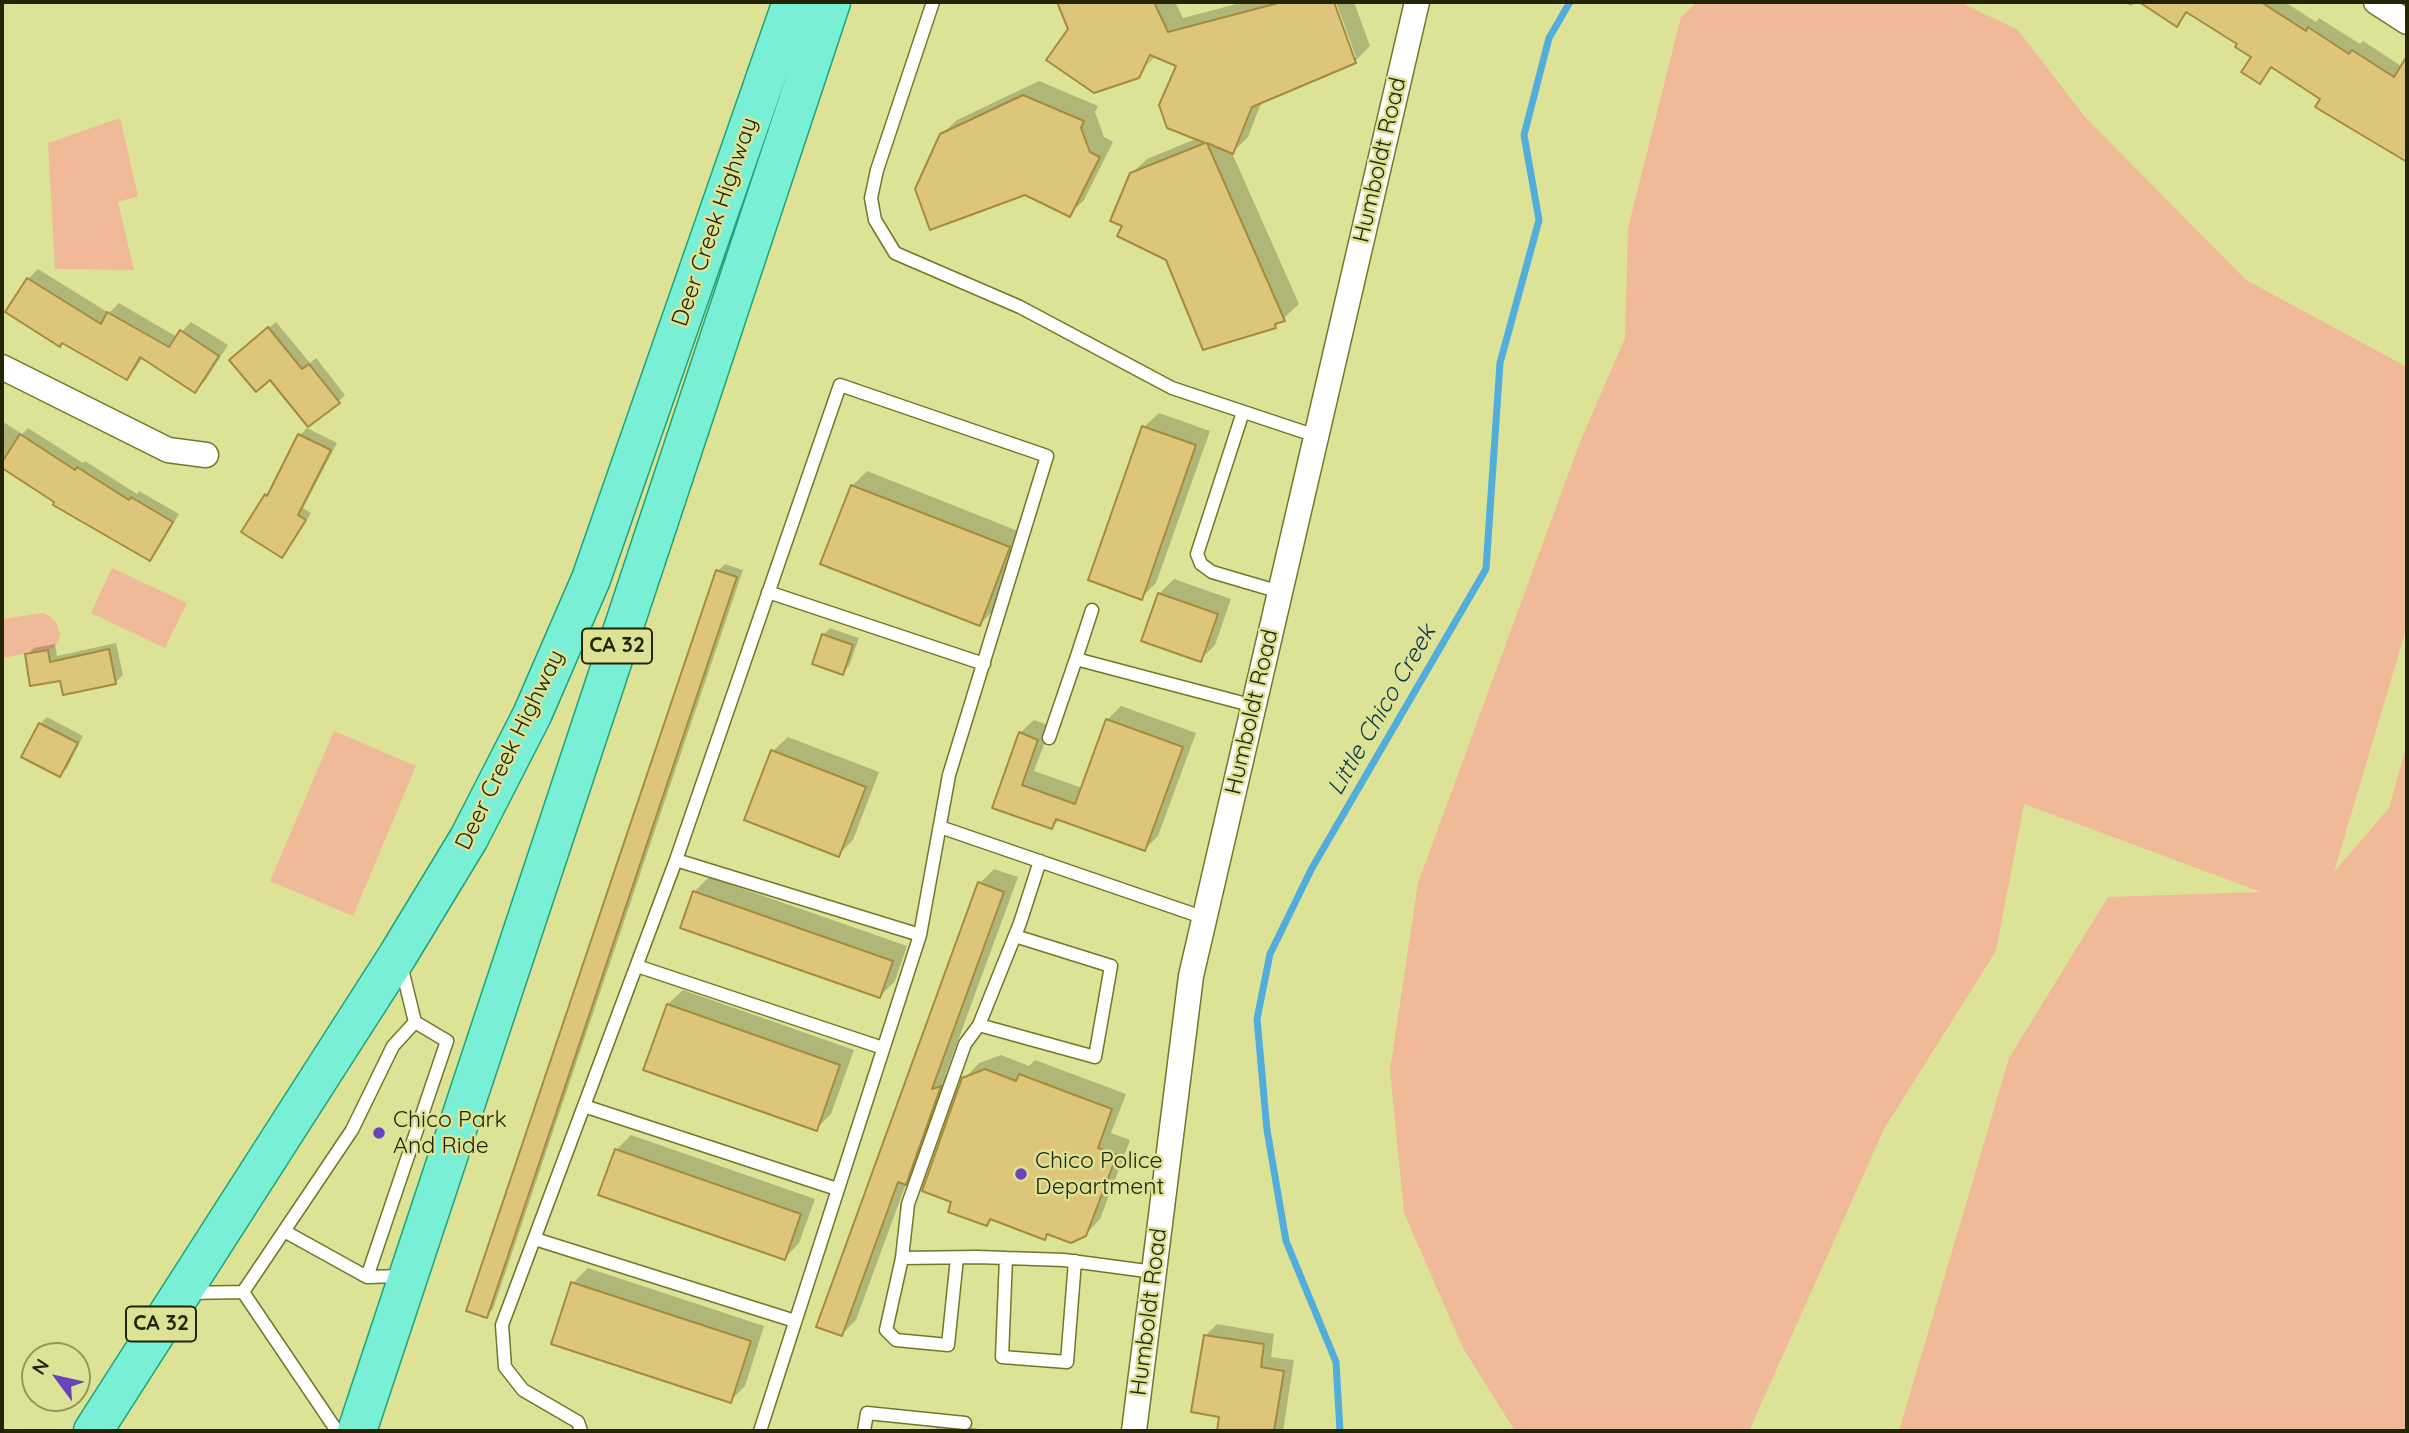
<!DOCTYPE html>
<html>
<head>
<meta charset="utf-8">
<style>
  body { margin:0 }
  #map { position:relative; width:2409px; height:1433px; overflow:hidden; background:#dde396; font-family:Quicksand,sans-serif }
  canvas { display:block }
  .frame { position:absolute; inset:0; border:4px solid #232505; pointer-events:none }
  .north { position:absolute; left:21px; top:1342px; width:70px; height:70px; box-sizing:border-box; background:#dde396; border:2px solid #93975c; border-radius:50%; rotate:303deg; font-size:19px; font-weight:700; line-height:28px; text-align:center; color:#232505 }
  .north::after { content:''; display:block; margin:auto; width:24px; height:32px; background:#6844bc; clip-path:polygon(50% 0,100% 100%,50% 72%,0 100%) }
</style>
</head>
<body>
<div id="map">
<canvas width="2409" height="1433"></canvas>
<div class="frame"></div>
<div class="north">N</div>
</div>
<script>
const ctx = document.querySelector('canvas').getContext('2d');
ctx.lineJoin = 'round';
function paint(path, color) {
  ctx.fillStyle = color;
  ctx.fill(path, 'evenodd');
}
function shape(rows) {
  const path = new Path2D();
  for (const r of rows) {
    path.moveTo(r[0], r[1]);
    for (let i = 2; i < r.length; i += 2) path.lineTo(r[i], r[i + 1]);
  }
  return path;
}
function strokePath(path, color, width, dash) {
  ctx.strokeStyle = color;
  ctx.lineWidth = width;
  ctx.lineCap = dash ? 'butt' : 'round';
  ctx.setLineDash(dash || []);
  ctx.stroke(path);
}
function write(font, color, halo, rows, align = 'center') {
  ctx.font = font + ' Quicksand,sans-serif';
  ctx.lineWidth = 5;
  ctx.setLineDash([]);
  ctx.textBaseline = 'middle';
  ctx.strokeStyle = halo;
  ctx.fillStyle = color;
  for (const [text, x, y, turn = 0] of rows) {
    ctx.save();
    ctx.translate(x, y);
    ctx.rotate((+turn || 0) * Math.PI / 180);
    ctx.textAlign = isNaN(turn) ? turn : align;
    if (halo) ctx.strokeText(text, 0, 0);
    ctx.fillText(text, 0, 0);
    ctx.restore();
  }
}
paint(shape([
  [1697,2,1960,2,2018,30,2085,117,2246,280,2407,367,2407,626,2334,872,2389,808,2407,744,2407,1431,1899,1431,2009,1058,2108,897,2261,892,2024,804,1996,951,1884,1129,1749,1431,1515,1431,1463,1348,1404,1213,1390,1070,1418,883,1580,442,1625,338,1628,228,1681,17],
  [120,118,138,196,118,202,134,270,55,269,48,143],
  [112,568,187,603,165,648,91,613],
  [43,613,49,616,56,622,60,634,58,642,52,649,2,658,2,619],
  [334,731,416,766,353,916,270,881]
]), '#f0b998');
paint(shape([
  [1059,2,1175,2,1183,18,1244,2,1332,2,1352,57,1356,57,1336,2,1354,2,1370,46,1355,61,1262,101,1248,137,1232,153,1299,304,1275,326,1168,259,1125,226,1131,174,1147,159,1198,138,1178,66,1156,55,1138,76,1070,29],
  [1153,46,1156,48,1146,67,1142,67],
  [2124,2,2136,2,2131,6],
  [2142,2,2285,2,2316,22,2319,18,2360,44,2363,41,2404,68,2407,64,2407,160,2273,66,2259,82,2253,57,2239,44,2189,11,2177,24],
  [1039,81,1098,106,1095,112,1104,137,1113,142,1084,200,1069,215,941,135,957,120],
  [38,269,109,313,119,303,177,337,191,322,228,345,205,381,195,391,143,357,136,368,126,378,28,279],
  [276,322,310,363,316,358,345,395,338,402,271,377,239,353],
  [1159,413,1210,431,1156,583,1141,598,1144,427],
  [2,421,22,434,28,428,83,463,85,461,137,494,139,491,179,514,157,551,150,558,2,466],
  [307,428,337,443,303,508,311,513,289,549,282,556,266,495,272,489,300,435],
  [867,471,1023,533,994,610,980,624,852,486],
  [725,564,743,570,493,1309,486,1316,718,571],
  [1174,579,1231,599,1215,645,1200,660,1159,594],
  [830,628,859,638,849,666,842,673,823,635],
  [116,643,123,675,116,682,62,679,27,655,34,648,55,644,57,656],
  [1121,706,1196,733,1158,836,1145,849,1060,819,1052,827,994,806,1020,733,1034,720,1051,726,1034,771,1082,788,1107,720],
  [47,717,83,736,67,768,60,775,40,724],
  [788,737,879,772,853,840,838,855,773,751],
  [994,869,1018,877,945,1076,954,1073,920,1168,907,1181,856,1320,842,1334,980,883],
  [709,877,907,946,895,981,880,996,694,892],
  [683,990,854,1050,831,1114,816,1129,668,1004],
  [1001,1055,1029,1066,1035,1060,1126,1094,1111,1133,1130,1140,1100,1219,1085,1235,1049,1233,1045,1238,993,1218,987,1224,954,1201,964,1079,979,1063],
  [631,1135,815,1199,799,1243,785,1258,616,1150],
  [588,1268,764,1326,745,1386,730,1401,573,1283],
  [1217,1324,1274,1334,1271,1357,1294,1360,1283,1431,1219,1431,1221,1415,1206,1335],
  [943,1422,990,1431,933,1431]
]), '#0003');
strokePath(shape([
  [1340,1431,1336,1362,1286,1241,1267,1130,1257,1019,1270,954,1312,868,1486,569,1500,363,1539,220,1524,135,1549,38,1570,2]
]), '#52adda', 7);
const building = shape([
  [1057,2,1154,2,1168,32,1282,2,1334,2,1356,63,1252,107,1233,154,1207,143,1285,321,1275,324,1276,328,1203,350,1166,260,1117,236,1122,226,1110,221,1130,173,1205,143,1167,128,1159,105,1176,66,1150,55,1139,78,1094,93,1046,60,1068,29,1057,2],
  [2139,2,2261,2,2306,31,2308,27,2349,54,2352,50,2394,77,2407,56,2407,162,2315,107,2320,99,2271,67,2260,84,2241,72,2251,57,2235,47,2237,44,2186,12,2177,27,2139,2],
  [1023,95,1084,121,1081,128,1090,152,1100,157,1070,217,1025,195,930,230,915,189,940,134,1023,95],
  [27,278,101,324,107,312,169,347,180,330,219,356,195,393,140,357,127,380,62,343,60,347,5,312,27,278],
  [268,327,302,369,309,364,340,403,308,427,270,380,256,392,229,360,268,327],
  [1142,426,1196,445,1142,600,1088,580,1142,426],
  [20,434,75,470,77,467,129,500,131,497,173,522,150,561,53,505,54,502,2,468,2,462,20,434],
  [298,434,331,450,298,515,306,520,282,558,241,532,265,494,267,496,298,434],
  [851,485,1010,547,980,626,820,564,851,485],
  [716,570,737,577,487,1318,466,1311,716,570],
  [1158,593,1218,614,1201,662,1141,641,1158,593],
  [822,634,853,645,843,675,812,664,822,634],
  [109,649,116,684,63,695,60,681,30,686,25,654,48,650,50,662,109,649],
  [1106,719,1183,747,1145,851,1056,819,1052,829,992,808,1019,732,1038,740,1022,785,1075,804,1106,719],
  [39,723,78,743,60,777,21,757,39,723],
  [771,750,866,787,839,857,744,820,771,750],
  [978,882,1004,892,932,1089,941,1086,906,1185,898,1182,842,1336,816,1327,978,882],
  [693,891,893,961,880,998,680,928,693,891],
  [667,1004,840,1065,817,1131,643,1070,667,1004],
  [985,1069,1016,1081,1019,1074,1112,1109,1098,1148,1117,1155,1086,1236,1071,1243,1047,1234,1045,1240,990,1219,987,1226,948,1212,951,1202,922,1191,962,1078,985,1069],
  [615,1149,801,1214,785,1260,598,1195,615,1149],
  [571,1282,751,1341,731,1403,551,1344,571,1282],
  [1204,1335,1264,1344,1261,1367,1284,1371,1274,1431,1217,1431,1219,1417,1191,1412,1204,1335]
]);
paint(building, '#ddc579');
strokePath(building, '#a38c40', 2);
const service = shape([
  [933,2,877,170,871,198,875,220,895,253,1020,307,1172,388,1316,436],
  [1243,412,1197,554,1201,564,1212,572,1280,592],
  [768,592,984,664],
  [1076,659,1092,610],
  [1049,738,1076,659,1254,706],
  [940,827,1205,918],
  [676,860,840,385,1047,456,949,775,920,935],
  [637,966,883,1048],
  [979,1025,1020,923,1040,861],
  [584,1106,837,1189],
  [284,1231,367,1277,447,1041,415,1022,401,965],
  [535,1239,795,1321],
  [902,1258,908,1204,965,1044,979,1025,1095,1057,1111,966,1015,936],
  [957,1258,948,1345,896,1340,886,1330,902,1258,977,1257,1064,1260,1154,1272],
  [1006,1258,1002,1357,1067,1362,1075,1261],
  [367,1277,402,1276],
  [243,1292,352,1130,393,1046,415,1022],
  [243,1292,337,1431],
  [187,1293,243,1292],
  [581,1431,578,1422,523,1390,505,1367,502,1325,676,860,920,935,760,1431],
  [864,1431,867,1413,965,1423]
]);
const minor = shape([
  [2376,2,2407,22],
  [2,367,168,450,206,455],
  [1134,1431,1191,976,1417,2]
]);
const primary = shape([
  [93,1431,398,955,469,838,532,715,591,579,792,2],
  [357,1431,831,2]
]);
strokePath(service, '#727629', 15);
strokePath(minor, '#727629', 27);
strokePath(primary, '#20a27b', 41);
strokePath(service, '#fff', 12);
strokePath(minor, '#fff', 24);
strokePath(primary, '#79efd6', 38);
for (const [x, y, r, color] of [
  [379,1133,7,"#6844bc"],
  [1021,1174,7,"#6844bc"]
]) {
  const dot = new Path2D();
  dot.arc(x, y, r, 0, 2 * Math.PI);
  ctx.fillStyle = color;
  ctx.fill(dot);
  strokePath(dot, '#dde396', 2.5);
}
for (const [x, y, w] of [
  [617,646,70],
  [161,1324,70]
]) {
  const box = new Path2D();
  box.roundRect(x - w / 2, y - 17.5, w, 35, 5);
  ctx.fillStyle = '#dde396';
  ctx.fill(box);
  strokePath(box, '#232505', 2);
}
write('bold 21px', '#232505', null, [
  ["CA 32",617,646],
  ["CA 32",161,1324]
]);
write('23px', '#232505', '#dde396', [
  ["Humboldt Road",1380,160,-77],
  ["Deer Creek Highway",715,222,-71],
  ["Humboldt Road",1252,712,-77],
  ["Deer Creek Highway",510,750,-64],
  ["Humboldt Road",1149,1312,-83]
]);
write('23px', '#232505', '#dde396', [
  ["Chico Park",393,1120],
  ["And Ride",393,1146],
  ["Chico Police",1035,1161],
  ["Department",1035,1187]
], 'left');
write('italic 24px', '#0e374a', '#dde396', [
  ["Little Chico Creek",1382,710,-60]
]);
</script>
</body>
</html>
